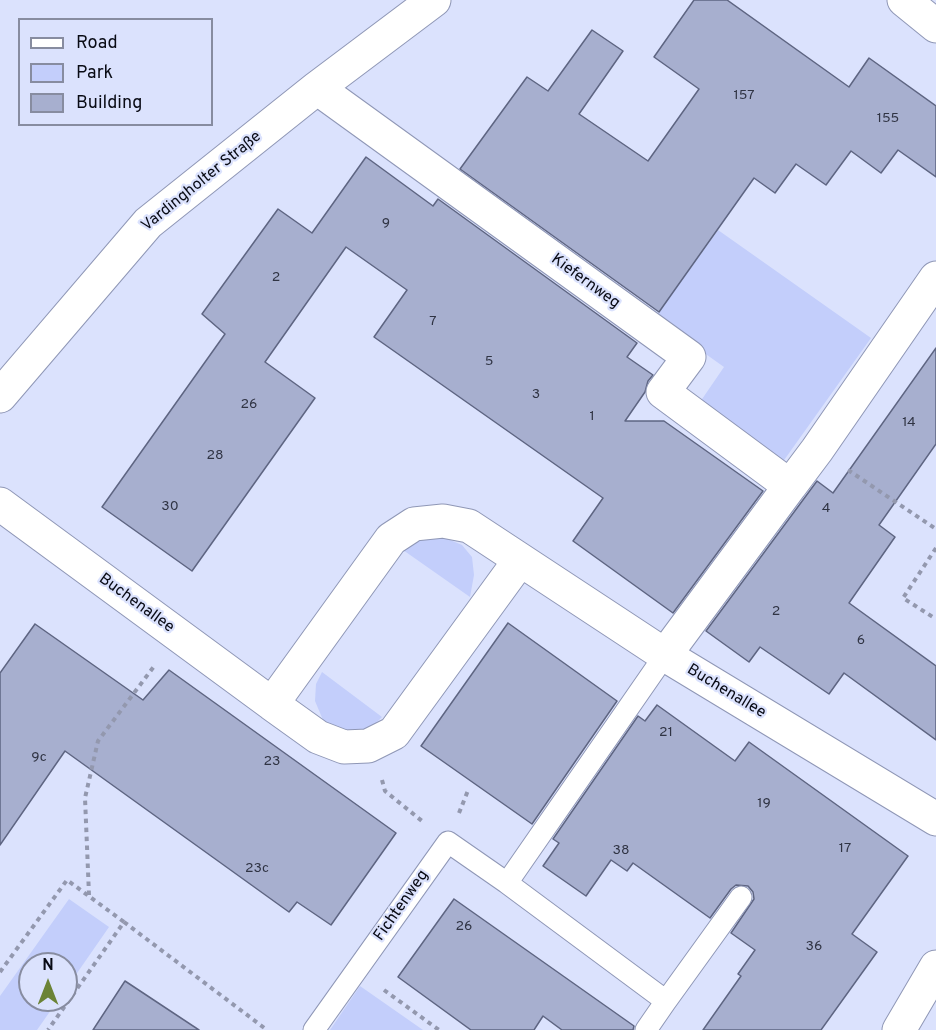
<!DOCTYPE html>
<html>
<head>
<meta charset="utf-8">
<style>
  body { margin:0 }
  #map { position:relative; width:936px; height:1030px; overflow:hidden; background:#dbe2fd; font-family:Overpass,sans-serif }
  canvas { display:block }
  .legend { position:absolute; left:18px; top:18px; width:195px; height:108px; box-sizing:border-box; background:#dbe2fd; border:2px solid #878ca0; margin:0; padding:8px 10px; list-style:none; font-size:18px; color:#090b15 }
  .legend li { display:flex; align-items:center; gap:12px; height:30px }
  .legend b { width:30px; border:2px solid #878ca0 }
  .north { position:absolute; left:18px; top:952px; width:60px; height:60px; box-sizing:border-box; background:#dbe2fd; border:2px solid #878ca0; border-radius:50%; rotate:0deg; font-size:16px; font-weight:700; line-height:24px; text-align:center; color:#090b15 }
  .north::after { content:''; display:block; margin:auto; width:21px; height:27px; background:#6b8336; clip-path:polygon(50% 0,100% 100%,50% 72%,0 100%) }
</style>
</head>
<body>
<div id="map">
<canvas width="936" height="1030"></canvas>
<ul class="legend">
<li><b style="height:8px;background:#fff"></b>Road</li>
<li><b style="height:16px;background:#c3cefb"></b>Park</li>
<li><b style="height:16px;background:#a7afcf"></b>Building</li>
</ul>
<div class="north">N</div>
</div>
<script>
const ctx = document.querySelector('canvas').getContext('2d');
ctx.lineJoin = 'round';
function paint(path, color) {
  ctx.fillStyle = color;
  ctx.fill(path, 'evenodd');
}
function shape(rows) {
  const path = new Path2D();
  for (const r of rows) {
    path.moveTo(r[0], r[1]);
    for (let i = 2; i < r.length; i += 2) path.lineTo(r[i], r[i + 1]);
  }
  return path;
}
function strokePath(path, color, width, dash) {
  ctx.strokeStyle = color;
  ctx.lineWidth = width;
  ctx.lineCap = dash ? 'butt' : 'round';
  ctx.setLineDash(dash || []);
  ctx.stroke(path);
}
function write(font, color, halo, rows, align = 'center') {
  ctx.font = font + ' Overpass,sans-serif';
  ctx.lineWidth = 4.5;
  ctx.setLineDash([]);
  ctx.textBaseline = 'middle';
  ctx.strokeStyle = halo;
  ctx.fillStyle = color;
  for (const [text, x, y, turn = 0] of rows) {
    ctx.save();
    ctx.translate(x, y);
    ctx.rotate((+turn || 0) * Math.PI / 180);
    ctx.textAlign = isNaN(turn) ? turn : align;
    if (halo) ctx.strokeText(text, 0, 0);
    ctx.fillText(text, 0, 0);
    ctx.restore();
  }
}
paint(shape([
  [718,230,871,338,782,463,698,405,724,367,655,318],
  [443,537,462,545,472,557,474,575,470,597,403,550,420,540],
  [322,672,382,717,372,727,357,732,337,730,323,720,315,701,316,684],
  [69,899,109,927,66,989,66,964,30,964,30,1000,58,1000,37,1030,0,1030,0,996],
  [360,986,423,1030,330,1030]
]), '#c3cefb');
const building = shape([
  [694,0,727,0,849,87,869,58,936,106,936,177,898,150,881,173,851,151,826,185,796,164,775,193,754,178,659,312,460,169,527,77,548,91,592,30,623,51,579,114,648,161,699,89,654,57,694,0],
  [366,157,433,206,438,199,637,343,627,357,653,375,648,381,645,392,625,421,664,421,763,491,673,613,573,541,603,498,374,337,407,290,346,247,265,362,315,398,192,571,102,507,225,334,202,314,278,209,312,233,366,157],
  [936,348,936,444,879,525,895,537,849,603,936,666,936,740,844,673,829,694,760,647,749,662,706,631,817,481,833,493,936,348],
  [508,623,617,701,532,824,421,746,508,623],
  [35,624,143,700,169,670,396,833,331,925,297,902,289,912,65,751,0,845,0,673,35,624],
  [657,705,735,761,749,742,908,856,852,934,877,952,821,1030,703,1030,741,976,738,974,755,950,731,933,754,899,753,892,748,886,736,885,731,889,710,918,633,863,627,871,611,860,586,896,543,866,559,843,553,839,638,716,645,721,657,705],
  [454,899,634,1026,633,1030,562,1030,543,1016,534,1030,471,1030,398,977,454,899],
  [125,981,199,1030,93,1030,125,981]
]);
paint(building, '#a7afcf');
strokePath(building, '#5e6582', 1.5);
const lane = shape([
  [507,883,666,1001,646,1030],
  [666,1001,741,897],
  [314,1030,448,842,507,883,665,655]
]);
const street = shape([
  [904,0,936,26],
  [317,88,689,357,663,392,790,486,665,655],
  [0,396,148,223,317,88,434,0],
  [790,486,817,450,936,278],
  [0,504,272,704,391,539,414,524,443,521,469,526,665,655,936,819],
  [272,704,318,737,344,747,368,746,394,733,520,560],
  [899,1030,936,967]
]);
strokePath(lane, '#8f97b6', 23);
strokePath(street, '#8f97b6', 35);
strokePath(shape([
  [848,470,936,529],
  [936,548,903,598,936,619],
  [382,780,385,791,422,821],
  [459,813,469,788],
  [89,895,85,798,98,741,155,665],
  [124,922,267,1030],
  [0,972,67,880,124,922,48,1030],
  [384,990,439,1030]
]), '#9398ae', 4, [4.5, 4.5]);
strokePath(lane, '#fff', 21);
strokePath(street, '#fff', 33);
write('14px', '#303444', null, [
  ["157",744,96],
  ["155",888,119],
  ["9",386,224],
  ["2",276,278],
  ["7",433,322],
  ["5",489,362],
  ["3",536,395],
  ["26",249,405],
  ["1",592,417],
  ["14",909,423],
  ["28",215,456],
  ["30",170,507],
  ["4",826,509],
  ["2",776,612],
  ["6",861,641],
  ["21",666,733],
  ["9c",39,758],
  ["23",272,762],
  ["19",764,804],
  ["17",845,849],
  ["38",621,851],
  ["23c",257,869],
  ["26",464,927],
  ["36",814,947]
]);
write('16px', '#090b15', '#dbe2fd', [
  ["Vardingholter Straße",202,182,-39],
  ["Kiefernweg",585,282,36],
  ["Buchenallee",136,604,36],
  ["Buchenallee",726,692,31],
  ["Fichtenweg",402,906,-55]
]);
</script>
</body>
</html>
